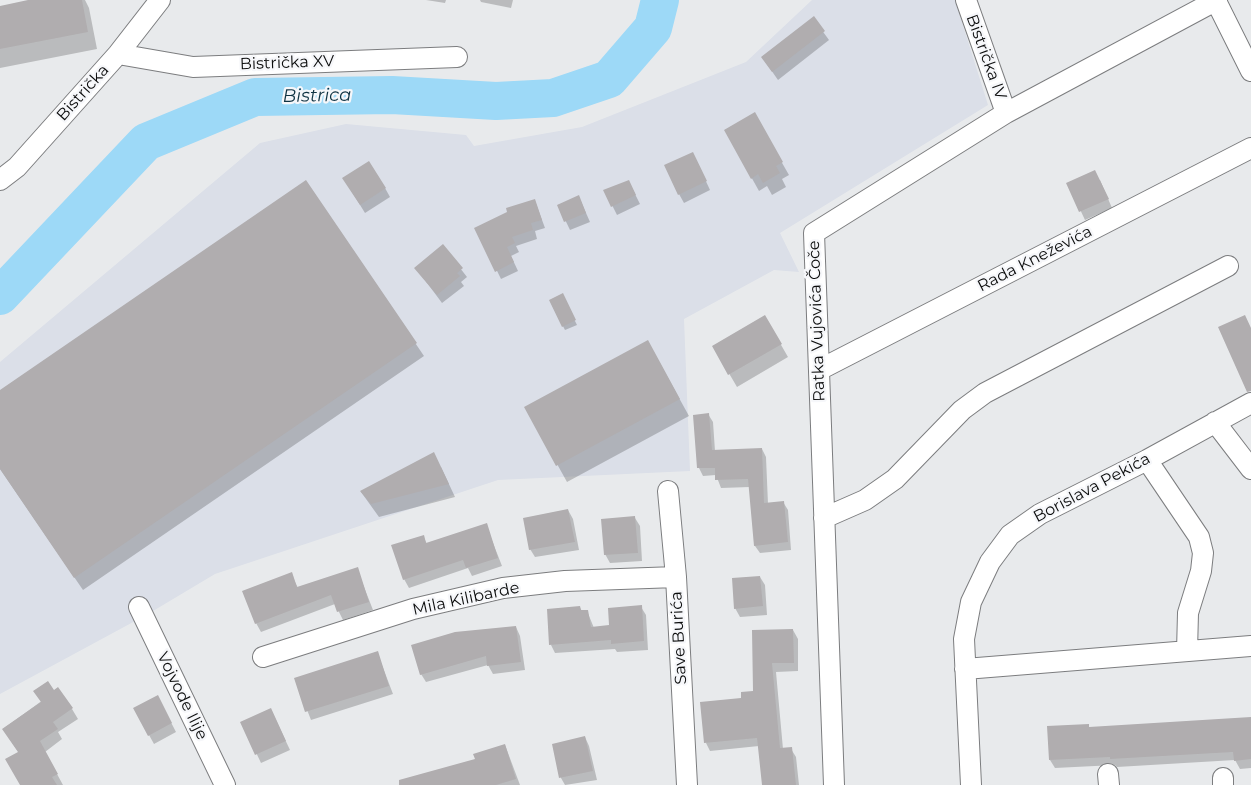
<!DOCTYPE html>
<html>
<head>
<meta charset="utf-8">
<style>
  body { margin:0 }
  canvas { display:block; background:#e8eaec }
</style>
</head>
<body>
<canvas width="1251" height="785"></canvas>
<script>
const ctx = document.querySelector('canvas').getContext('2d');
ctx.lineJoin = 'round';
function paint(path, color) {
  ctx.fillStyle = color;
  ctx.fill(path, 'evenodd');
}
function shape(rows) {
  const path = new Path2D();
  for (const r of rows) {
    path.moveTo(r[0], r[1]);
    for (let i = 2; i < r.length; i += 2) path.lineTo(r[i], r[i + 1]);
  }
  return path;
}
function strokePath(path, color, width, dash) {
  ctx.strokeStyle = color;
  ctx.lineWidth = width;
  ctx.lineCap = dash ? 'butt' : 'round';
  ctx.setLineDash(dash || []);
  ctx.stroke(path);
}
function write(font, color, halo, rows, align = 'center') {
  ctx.font = font + ' Montserrat,sans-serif';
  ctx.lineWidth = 4.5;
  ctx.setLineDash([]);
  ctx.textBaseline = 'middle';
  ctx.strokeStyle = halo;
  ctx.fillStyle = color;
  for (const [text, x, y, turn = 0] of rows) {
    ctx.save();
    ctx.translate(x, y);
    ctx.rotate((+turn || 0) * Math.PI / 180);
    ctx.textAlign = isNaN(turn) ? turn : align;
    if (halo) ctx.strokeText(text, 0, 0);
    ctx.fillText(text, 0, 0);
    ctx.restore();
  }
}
paint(shape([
  [812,0,955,0,988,105,780,233,799,272,774,270,684,319,690,471,498,480,215,574,148,614,0,694,0,362,260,143,346,124,466,135,474,146,582,127,746,62]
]), '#dbdfe8');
paint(shape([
  [35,0,85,0,89,8,97,49,0,68,0,7],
  [426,0,446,0,445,3],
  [480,0,513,0,511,8,481,2],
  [813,18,829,40,778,80,762,57],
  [754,114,789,175,782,179,786,187,772,195,767,186,759,191,725,130],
  [697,162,710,190,684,203,679,194],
  [1100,180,1112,208,1085,220,1068,184],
  [306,182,424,356,83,590,0,469,0,391],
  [349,187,385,188,390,197,365,213],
  [633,190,640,204,617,215,605,191],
  [579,197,590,222,570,230,558,205],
  [535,201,545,228,535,231,537,239,516,246,519,252,511,256,518,271,501,279,476,228],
  [443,246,467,277,461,282,464,286,442,303,416,268],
  [564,299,577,325,565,330,550,301],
  [765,317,788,357,737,387,713,346],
  [657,358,689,416,567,482,526,408],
  [708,414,713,422,715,451,762,449,766,457,768,504,783,502,788,510,791,550,760,553,755,546,750,487,721,488,716,475,703,476,699,468],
  [441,467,455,497,379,517,361,492],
  [568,510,573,519,579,550,535,557,530,549],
  [635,518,640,526,642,561,610,563,605,554],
  [486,525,502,566,472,576,468,568,409,588,404,579,423,536,427,544],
  [357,569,373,610,343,620,335,604,261,632,256,623,291,574,298,588],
  [760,577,765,585,767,615,740,617,735,608],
  [641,607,646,615,648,650,617,652,615,649,555,653,551,645,580,608,582,611,587,611,594,628,610,626],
  [516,627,520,636,525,670,493,674,488,665,426,682,421,674],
  [793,630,798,639,798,671,776,672,783,749,791,749,796,757,799,785,763,785,759,746,710,751,706,743,742,699,755,692,753,631],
  [377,652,393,694,311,720,295,679],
  [54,692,72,709,78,719,58,732,62,739,45,752,63,785,21,785,19,753,3,729],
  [162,705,176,732,154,744,149,735],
  [275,718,290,750,261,763,242,723],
  [1251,718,1251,768,1240,769,1235,760,1117,767,1115,765,1055,768,1050,760,1088,725,1090,728],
  [585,737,589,746,597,780,565,785,561,778,554,745],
  [505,745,520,785,411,785,476,760]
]), '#0003');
strokePath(shape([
  [0,296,146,142,255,97,392,95,496,101,553,98,609,79,653,28,660,0]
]), '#9dd9f7', 38);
paint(shape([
  [28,0,82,0,88,32,0,49,0,6],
  [814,16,825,31,772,72,761,57],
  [755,112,783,162,776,166,780,173,763,183,758,174,751,179,724,130],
  [693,152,707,181,678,195,664,165],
  [369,161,386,188,360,205,342,178],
  [1095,170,1109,199,1079,212,1066,183],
  [306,180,417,343,74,578,0,469,0,390],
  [629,180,636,195,611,207,603,190],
  [579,195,586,213,564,222,557,205],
  [535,199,542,220,531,223,533,230,512,237,515,243,507,247,514,262,495,272,474,228,507,212,506,208],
  [443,244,463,268,457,273,460,276,437,295,414,268],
  [563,293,576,320,562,327,549,300],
  [765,315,782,344,728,375,712,346],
  [1245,315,1251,328,1251,391,1247,392,1218,327],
  [648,340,680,399,556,466,524,407],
  [709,413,712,450,762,448,764,503,784,501,788,542,754,546,748,479,715,480,715,468,697,468,693,415],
  [434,452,449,484,371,504,360,491],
  [568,509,575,542,529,550,523,518],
  [635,516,638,553,604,555,601,519],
  [487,523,498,558,466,568,463,560,403,580,391,545,424,535,426,543],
  [358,567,369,602,337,612,331,595,255,624,242,591,292,572,297,587],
  [760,576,763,606,734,609,732,578],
  [642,605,644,641,611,644,611,640,549,645,547,609,580,606,581,610,588,610,591,627,609,625,608,608],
  [516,626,521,662,487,666,486,656,420,675,411,645,455,632],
  [793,629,794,663,772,663,780,748,792,747,796,785,762,785,757,738,704,743,700,702,741,698,741,692,753,691,752,630],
  [378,651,389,686,305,712,294,678],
  [48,681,54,690,58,687,73,708,53,722,58,729,40,741,58,774,52,777,57,785,20,785,5,759,18,752,2,729,41,702,33,691],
  [158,695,172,723,148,736,133,708],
  [271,708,286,741,255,755,240,722],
  [1251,717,1251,759,1234,761,1233,752,1110,759,1110,757,1049,760,1047,726,1089,724,1089,727],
  [585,736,593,771,559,778,552,744],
  [505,744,516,779,496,785,399,785,399,780,475,759,473,754]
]), '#b0adaf');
const minor = shape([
  [966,0,1006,113],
  [1216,1,1251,71],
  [118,54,193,67,457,57],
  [0,180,17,167,118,54,160,0],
  [819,370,1251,148],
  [1215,422,1251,469],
  [1147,460,1199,537,1203,553,1201,571,1188,613,1187,651],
  [668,491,676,577,687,785],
  [824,518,865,500,895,479,962,410,985,393,1228,266],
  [139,607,225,785],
  [263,657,413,609,503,588,565,581,676,577],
  [965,669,1251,646],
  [1108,774,1109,785],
  [1223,778,1223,785],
  [834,785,814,233,1006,113,1217,0],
  [971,785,964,639,971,602,990,562,1010,535,1040,514,1147,460,1251,403]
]);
strokePath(minor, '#7c7d7f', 22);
strokePath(minor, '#fff', 20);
write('16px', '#0b0c0c', '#f6f7fa', [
  ["Bistrička IV",986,57,70],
  ["Bistrička XV",287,63,-2],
  ["Bistrička",83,93,-48],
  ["Rada Kneževića",1035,259,-27],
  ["Ratka Vujovića Čoče",817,321,-92],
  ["Borislava Pekića",1092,488,-28],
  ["Mila Kilibarde",466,599,-12],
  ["Save Burića",679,638,-93],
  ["Vojvode Ilije",182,696,64]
]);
write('italic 18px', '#0f3343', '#f6f7fa', [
  ["Bistrica",317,96,-1]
]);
</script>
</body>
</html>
